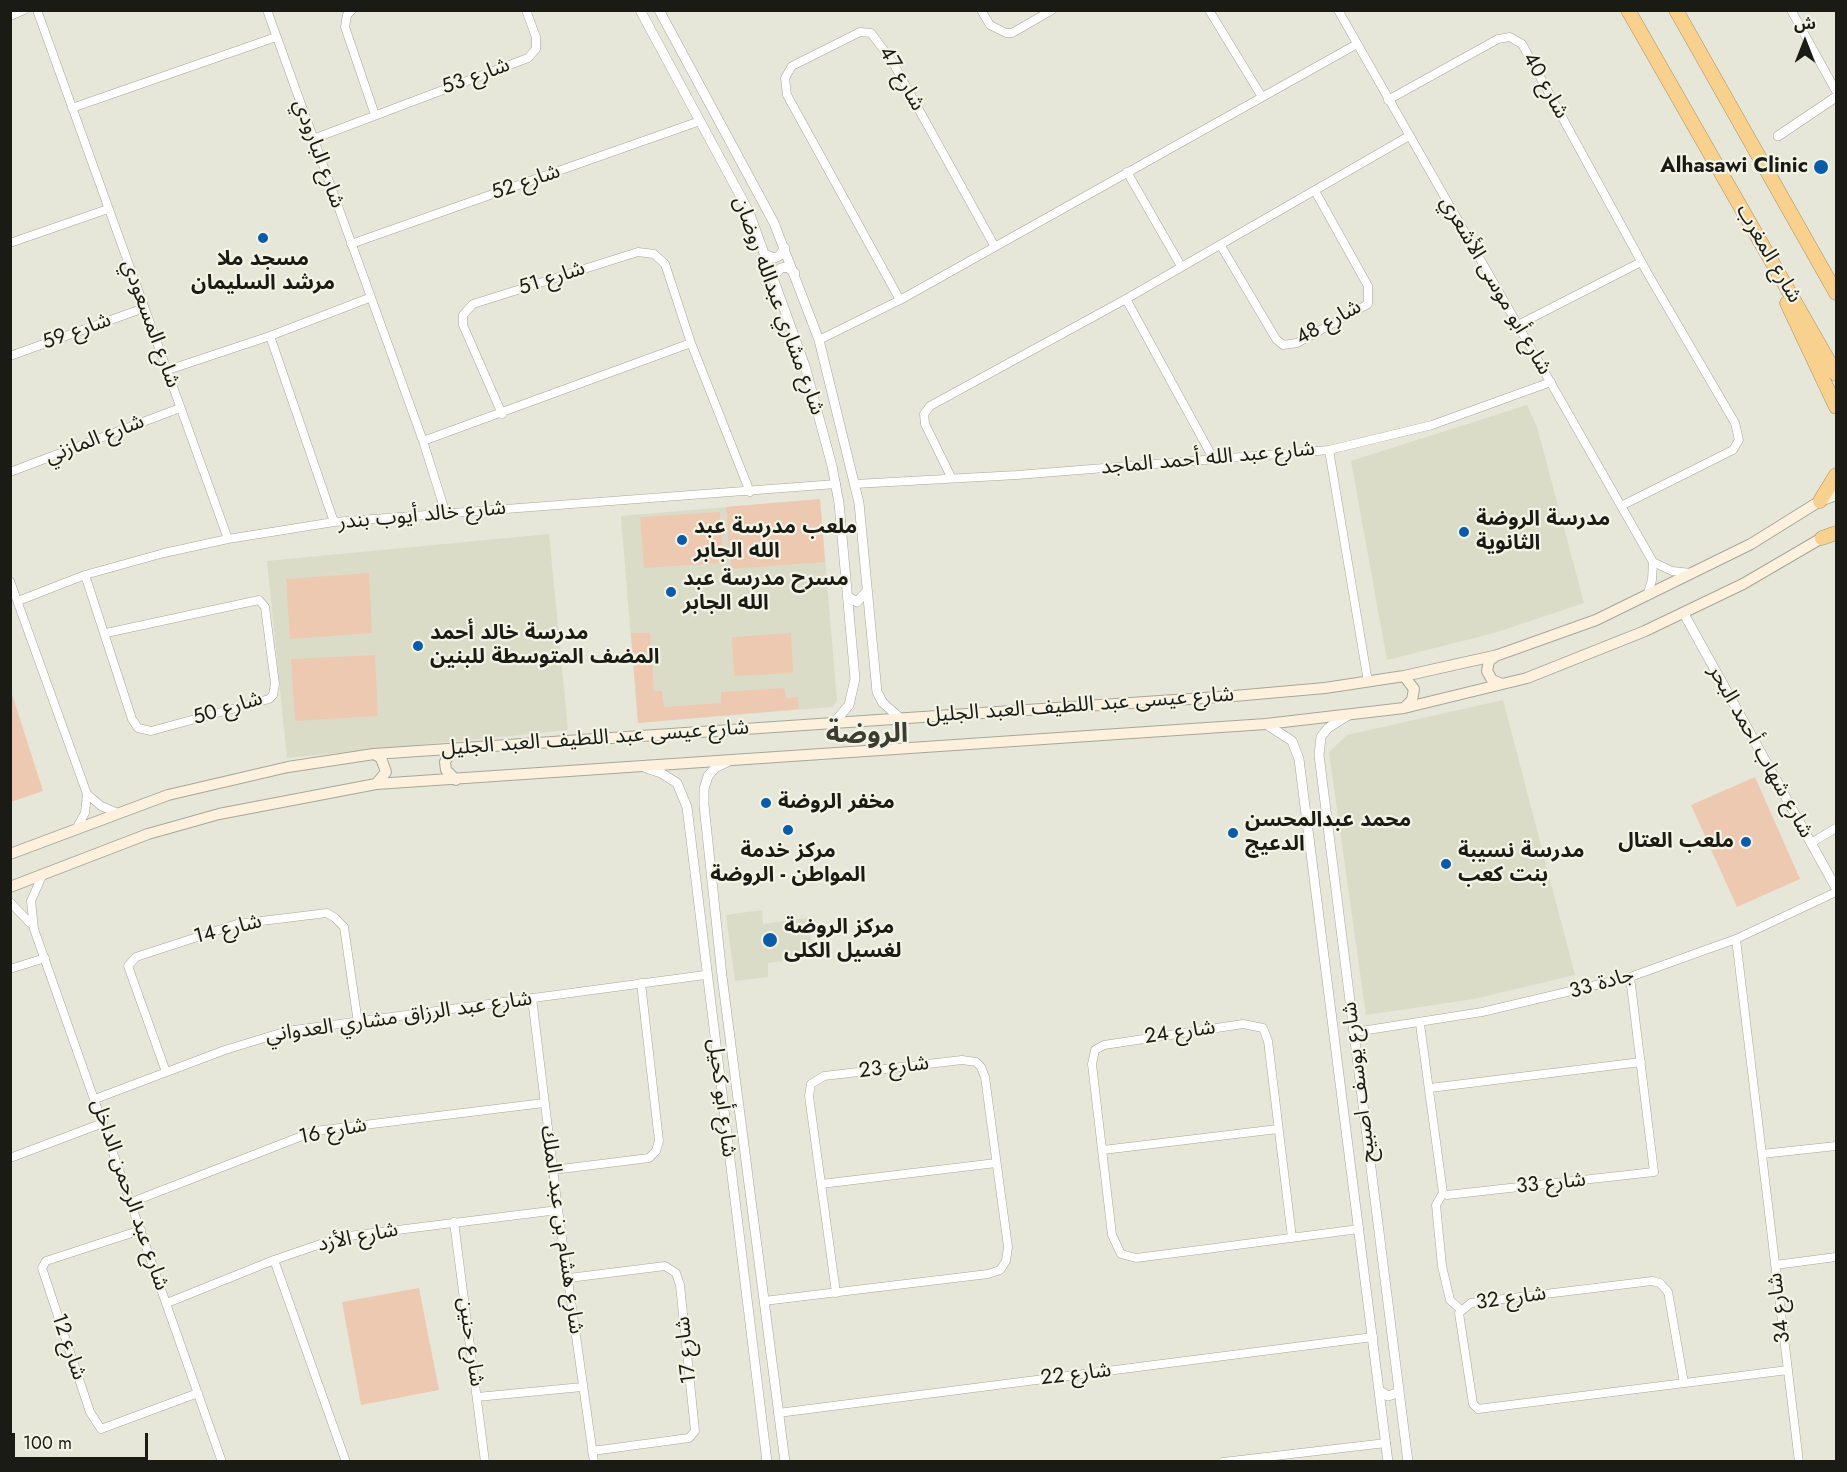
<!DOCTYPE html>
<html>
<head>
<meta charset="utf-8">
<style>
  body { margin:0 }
  #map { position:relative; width:1847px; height:1472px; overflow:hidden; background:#e6e6d9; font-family:Jost,"Noto Sans Arabic",sans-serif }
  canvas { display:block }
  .frame { position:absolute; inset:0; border:12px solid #1b1b16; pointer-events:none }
  .north { position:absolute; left:1775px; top:12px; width:60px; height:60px; -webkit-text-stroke:4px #f3f4e6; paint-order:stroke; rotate:0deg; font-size:16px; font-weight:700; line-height:24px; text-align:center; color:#1b1b16 }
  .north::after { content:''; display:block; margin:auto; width:21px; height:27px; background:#1b1b16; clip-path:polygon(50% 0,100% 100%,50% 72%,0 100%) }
  .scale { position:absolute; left:12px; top:1433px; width:136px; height:27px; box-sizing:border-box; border:3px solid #1b1b16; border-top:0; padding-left:8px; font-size:18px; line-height:21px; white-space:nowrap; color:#1b1b16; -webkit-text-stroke:4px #f3f4e6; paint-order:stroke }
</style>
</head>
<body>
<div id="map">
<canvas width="1847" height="1472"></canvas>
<div class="frame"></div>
<div class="north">ش</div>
<div class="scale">100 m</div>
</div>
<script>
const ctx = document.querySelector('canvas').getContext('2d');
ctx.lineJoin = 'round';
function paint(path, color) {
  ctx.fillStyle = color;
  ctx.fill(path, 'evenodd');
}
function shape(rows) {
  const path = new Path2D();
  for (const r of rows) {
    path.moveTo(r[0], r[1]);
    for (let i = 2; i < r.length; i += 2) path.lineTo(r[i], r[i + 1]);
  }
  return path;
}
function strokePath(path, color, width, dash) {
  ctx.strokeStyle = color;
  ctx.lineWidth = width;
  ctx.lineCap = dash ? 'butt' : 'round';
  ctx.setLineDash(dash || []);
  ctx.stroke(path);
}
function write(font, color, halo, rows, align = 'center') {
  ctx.font = font + ' Jost,"Noto Sans Arabic",sans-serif';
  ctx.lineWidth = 4.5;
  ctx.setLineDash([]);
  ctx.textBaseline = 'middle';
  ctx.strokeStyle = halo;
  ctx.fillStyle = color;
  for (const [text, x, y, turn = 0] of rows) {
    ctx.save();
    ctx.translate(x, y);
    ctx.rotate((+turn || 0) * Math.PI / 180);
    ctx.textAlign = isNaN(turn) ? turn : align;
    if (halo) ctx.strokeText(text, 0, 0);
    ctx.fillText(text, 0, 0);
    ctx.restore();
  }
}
paint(shape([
  [1527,405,1537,427,1584,603,1494,633,1387,660,1351,461],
  [820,499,837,701,832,707,638,723,621,516],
  [549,534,568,730,287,758,267,561],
  [1503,700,1575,975,1474,999,1366,1015,1329,752,1347,735],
  [762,910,763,924,808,918,813,957,768,963,768,977,735,981,726,915]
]), '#dadcc7');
paint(shape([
  [820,499,825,562,731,569,726,507],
  [720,512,724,563,644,568,640,517],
  [369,573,372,633,290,639,286,579],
  [631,633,650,633,654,691,662,691,664,707,721,703,721,692,784,688,786,698,798,697,799,709,638,723],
  [791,633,793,673,734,676,732,637],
  [375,655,378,716,295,721,291,659],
  [11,691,43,791,11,802,10,802],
  [1755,777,1800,879,1737,907,1691,805],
  [419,1288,439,1390,361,1405,342,1302]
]), '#eec9b2');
const minor = shape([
  [37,10,228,539],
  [267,10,423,441,446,514],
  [352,10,347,15,345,27,375,115],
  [981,10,990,25,1006,33,1012,33,1052,10],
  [1209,10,1262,97],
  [1338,10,1653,562,1652,580,1647,596],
  [1791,10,1836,91],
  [10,16,24,10],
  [1388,100,1498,39,1510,37,1522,44,1648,274,1735,423,1739,440,1733,450,1621,506],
  [72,108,276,37],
  [313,139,528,58,536,49,536,37,526,10],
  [1127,172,1181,266],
  [10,243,108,209],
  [351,244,700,121],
  [1221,246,1276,339,1283,345,1297,343,1368,304,1368,286,1315,191],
  [1126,299,1213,458],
  [900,300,787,95,785,78,792,66,860,32,871,33,892,61,995,247],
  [1516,326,1641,262],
  [270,336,334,522],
  [819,340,900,300,1357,44],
  [10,356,144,308],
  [168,370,270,336,369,298],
  [502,414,463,325,463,315,473,304,638,252,654,254,665,264,691,343,750,492],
  [423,441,691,343],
  [1329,450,1368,682],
  [10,472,180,408],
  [951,477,925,424,924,414,930,406,1126,299,1409,136],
  [855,484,1017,475,1329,450,1432,425,1551,382],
  [1653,562,1672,571,1691,573],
  [85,575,132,719,138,728,151,731,269,699,273,695,275,684,265,607,259,600,106,633],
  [10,581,87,794,85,813,76,829],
  [18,601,85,575,164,553,228,539,334,522,836,484],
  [87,794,101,806,118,813],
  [1811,843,1836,828],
  [42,876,31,901,34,929,222,1462],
  [10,902,30,923],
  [1736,939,1799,1462],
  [10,969,45,958],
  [532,998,558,1210,594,1462],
  [1420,1024,1443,1193],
  [1355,1032,1482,1012,1630,977,1736,939,1836,892],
  [166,1072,128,966,136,957,237,924,327,913,335,918,344,927,358,1023],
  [1430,1088,1641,1062],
  [95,1099,225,1050,287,1031,705,975],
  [1103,1150,1278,1129],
  [1762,1154,1836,1146],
  [10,1158,103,1123],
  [553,1170,649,1158,656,1151,659,1141,641,983],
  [821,1184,996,1163],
  [1443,1193,1447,1195,1654,1172,1630,977],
  [1443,1193,1436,1205,1442,1266,1450,1300,1461,1310],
  [132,1202,315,1131,544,1103],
  [454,1222,485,1462],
  [141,1230,46,1261,42,1268,90,1412,101,1429,198,1393],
  [1292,1238,1268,1041,1263,1028,1243,1024,1104,1045,1095,1050,1092,1064,1112,1235,1121,1254,1136,1258,1199,1250,1359,1229],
  [274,1260,346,1462],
  [1775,1265,1836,1257],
  [569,1278,665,1266,676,1273,680,1285,695,1431,689,1438,592,1451],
  [764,1301,988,1274,1000,1270,1006,1261,1008,1247,985,1077,981,1067,976,1062,962,1060,824,1076,811,1084,809,1096,836,1293],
  [167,1303,274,1260,341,1237,558,1210],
  [1684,1383,1668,1292,1660,1283,1652,1281,1471,1303,1459,1313,1473,1404,1478,1409,1788,1370],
  [477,1397,582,1387],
  [778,1413,1373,1337],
  [1223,1462,1386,1443]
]);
const tertiary = shape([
  [640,10,749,212,805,366,832,466,839,503,855,679,849,705,833,724],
  [659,10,774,223,819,340,859,503,877,692,883,703,900,718],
  [1778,136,1836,97],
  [764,254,774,258,779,256,785,248],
  [774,280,774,275,781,268,787,267,795,273],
  [847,596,857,602,866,592],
  [1684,614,1836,888],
  [1347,716,1328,728,1321,737,1319,755,1408,1462],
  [1266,724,1292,741,1299,759,1388,1462],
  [729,761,715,768,708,776,704,789,704,805,722,976,785,1462],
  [646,768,661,773,677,783,687,807,767,1462],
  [1380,1391,1388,1396,1397,1393,1399,1388]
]);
const secondary = shape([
  [1497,655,1489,661,1487,671,1492,680,1502,684],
  [1404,708,1412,700,1414,689,1404,676],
  [374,754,381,758,386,772,376,784],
  [456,780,446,770,445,762,448,756,457,749],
  [10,854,168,795,288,767,374,754,1234,696,1325,688,1404,676,1498,655,1596,620,1751,544,1820,501,1836,495],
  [10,887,148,834,219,814,376,784,1266,724,1404,708,1527,678,1645,631,1743,584,1827,535]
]);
const motorway = shape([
  [1628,10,1836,374],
  [1676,10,1836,293],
  [1787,303,1836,407],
  [1820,501,1836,475],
  [1822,538,1836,533]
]);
strokePath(minor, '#a6a79b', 9);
strokePath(tertiary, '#a6a79b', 10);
strokePath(secondary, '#a6a79b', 12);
strokePath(motorway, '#aa9163', 15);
strokePath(minor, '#fff', 8);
strokePath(tertiary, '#fff', 9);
strokePath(secondary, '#fdf1dd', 10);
strokePath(motorway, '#f7d18d', 14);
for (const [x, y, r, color] of [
  [1821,167,8,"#0a5caa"],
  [263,238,6,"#0a5caa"],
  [1464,532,6,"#0a5caa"],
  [682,540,6,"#0a5caa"],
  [671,592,6,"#0a5caa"],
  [418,646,6,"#0a5caa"],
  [766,803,6,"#0a5caa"],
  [788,830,6,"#0a5caa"],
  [1233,833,6,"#0a5caa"],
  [1746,842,6,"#0a5caa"],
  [1446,864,6,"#0a5caa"],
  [770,940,8,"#0a5caa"]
]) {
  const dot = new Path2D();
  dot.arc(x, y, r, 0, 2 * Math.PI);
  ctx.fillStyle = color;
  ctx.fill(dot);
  strokePath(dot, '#f3f4e6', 2);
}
write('21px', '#1b1b16', '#f3f4e6', [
  ["شارع 53",476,77,-20],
  ["شارع 47",901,79,60],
  ["شارع 40",1545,86,61],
  ["شارع البارودي",318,154,70],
  ["شارع 52",526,183,-19],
  ["شارع المغرب",1768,254,60],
  ["شارع 51",552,279,-18],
  ["شارع أبو موسى الأشعري",1495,286,60],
  ["شارع مشاري عبدالله روضان",778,306,70],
  ["شارع 48",1329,323,-29],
  ["شارع المسعودي",150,324,70],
  ["شارع 59",77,332,-20],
  ["شارع المازني",95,440,-21],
  ["شارع عبد الله أحمد الماجد",1208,459,-5],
  ["شارع خالد أيوب بندر",422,516,-5],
  ["شارع عيسى عبد اللطيف العبد الجليل",1080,706,-4],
  ["شارع 50",228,709,-17],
  ["شارع عيسى عبد اللطيف العبد الجليل",595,739,-4],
  ["شارع شهاب أحمد البحر",1760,752,61],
  ["شارع 14",228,930,-14],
  ["جادة 33",1602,984,-16],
  ["شارع عبد الرزاق مشاري العدواني",399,1018,-8],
  ["شارع 24",1180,1033,-8],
  ["شارع 23",894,1068,-7],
  ["شارع يوسف اصبيح",1360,1082,-97],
  ["شارع أبو كحيل",721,1098,83],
  ["شارع 16",333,1132,-11],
  ["شارع 33",1551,1184,-6],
  ["شارع عبد الرحمن الداخل",129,1195,71],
  ["شارع هشام بن عبد الملك",561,1230,82],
  ["شارع الأزد",358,1238,-11],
  ["شارع 32",1511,1299,-8],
  ["شارع 34",1780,1308,-97],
  ["شارع حنين",470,1342,82],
  ["شارع 12",68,1347,71],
  ["شارع 17",687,1350,-96],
  ["شارع 22",1076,1375,-7]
]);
write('bold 21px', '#1b1b16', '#f3f4e6', [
  ["Alhasawi Clinic",1808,167,"right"],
  ["مسجد ملا",263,260,"center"],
  ["مرشد السليمان",263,284,"center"],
  ["مدرسة الروضة",1476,520],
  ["الثانوية",1476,544],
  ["ملعب مدرسة عبد",694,528],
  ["الله الجابر",694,552],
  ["مسرح مدرسة عبد",683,580],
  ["الله الجابر",683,604],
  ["مدرسة خالد أحمد",430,634],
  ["المضف المتوسطة للبنين",430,658],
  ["مخفر الروضة",778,803],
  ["محمد عبدالمحسن",1245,821],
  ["الدعيج",1245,845],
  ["ملعب العتال",1734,842,"right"],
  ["مركز خدمة",788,852,"center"],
  ["المواطن - الروضة",788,876,"center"],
  ["مدرسة نسيبة",1458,852],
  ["بنت كعب",1458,876],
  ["مركز الروضة",784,928],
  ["لغسيل الكلى",784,952]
], 'left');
write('bold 27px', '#3c3d32', '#f3f4e6', [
  ["الروضة",867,735]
]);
</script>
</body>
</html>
